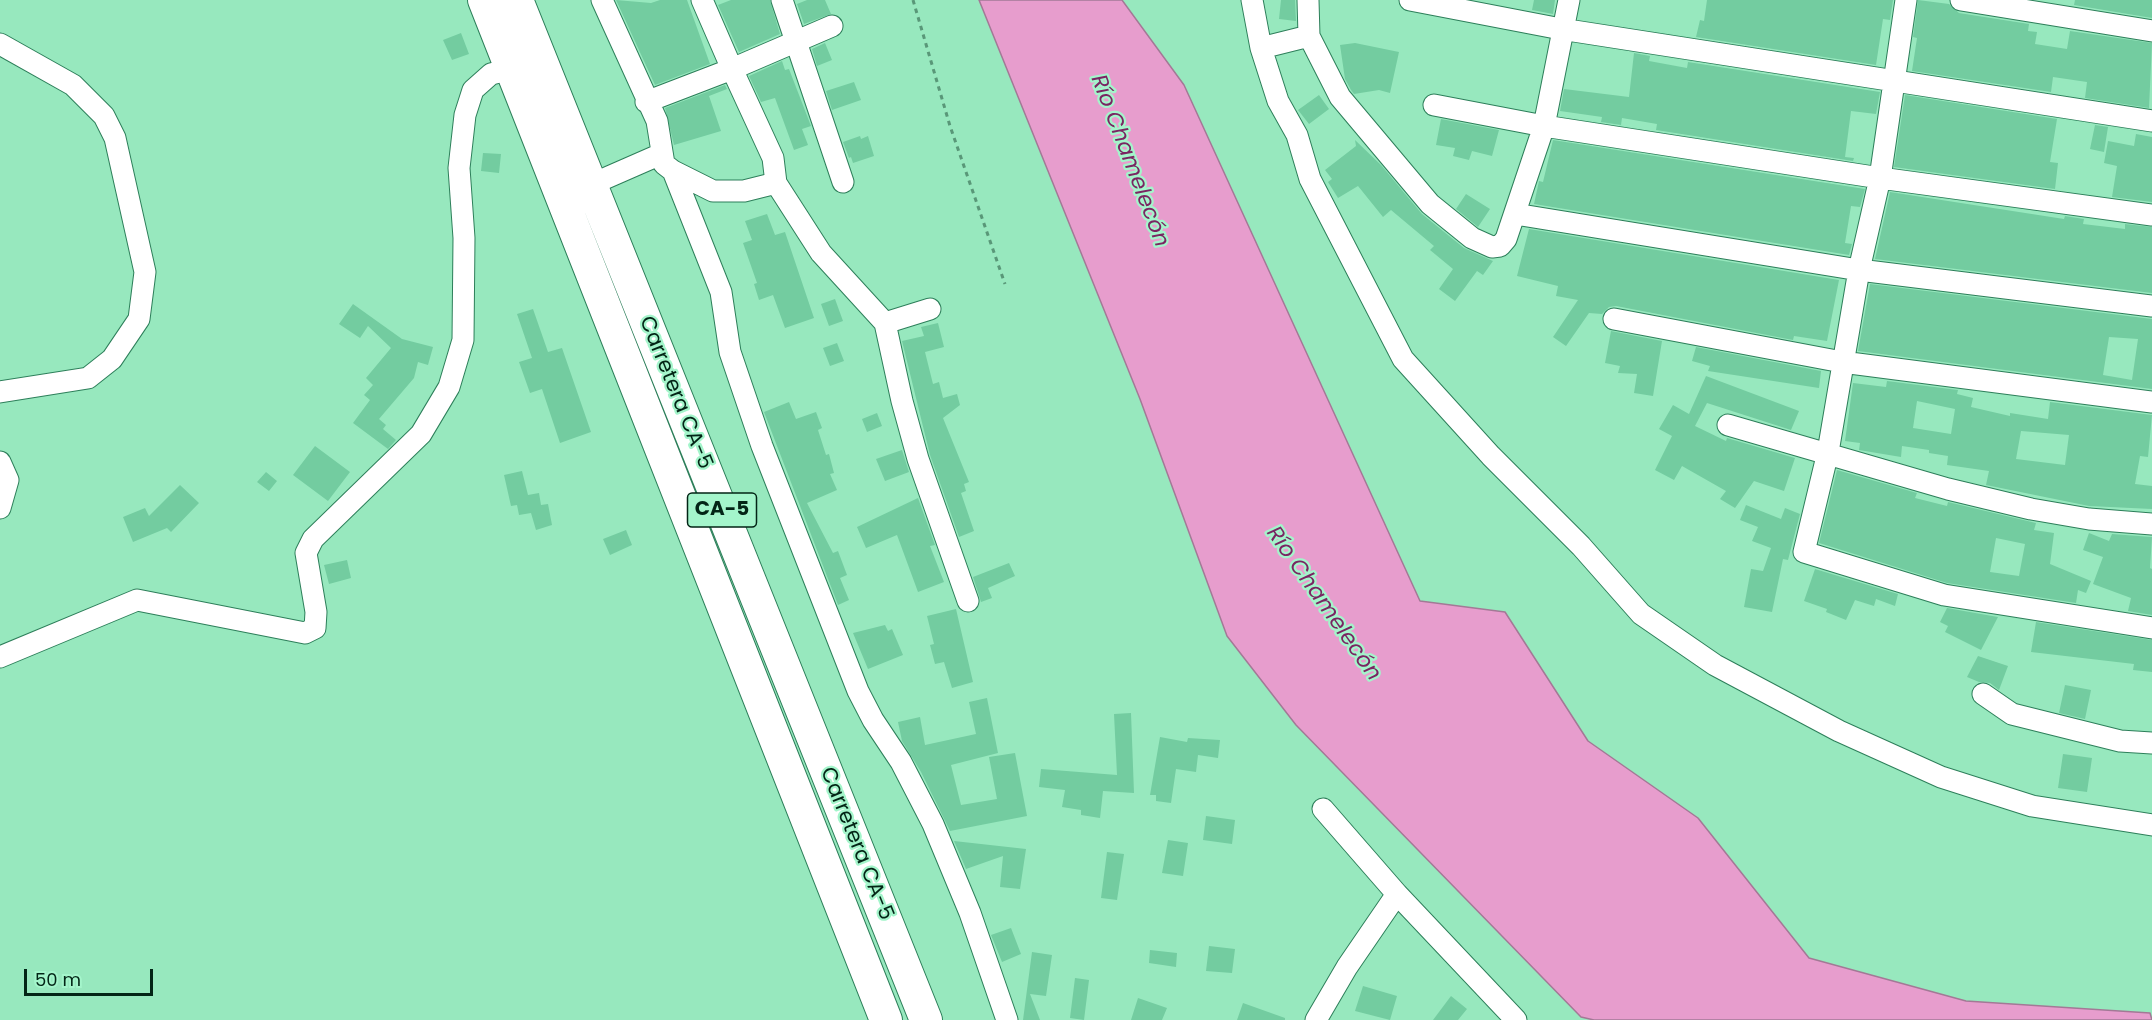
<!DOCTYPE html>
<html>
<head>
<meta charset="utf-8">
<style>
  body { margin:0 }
  #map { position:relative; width:2152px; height:1020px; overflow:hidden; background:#97e8be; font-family:Poppins,sans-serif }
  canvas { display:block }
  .scale { position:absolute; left:24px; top:969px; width:129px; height:27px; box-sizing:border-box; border:3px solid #032516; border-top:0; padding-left:8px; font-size:18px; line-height:21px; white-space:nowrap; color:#032516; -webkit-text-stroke:4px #a4f5cb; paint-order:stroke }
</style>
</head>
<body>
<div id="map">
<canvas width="2152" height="1020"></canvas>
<div class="scale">50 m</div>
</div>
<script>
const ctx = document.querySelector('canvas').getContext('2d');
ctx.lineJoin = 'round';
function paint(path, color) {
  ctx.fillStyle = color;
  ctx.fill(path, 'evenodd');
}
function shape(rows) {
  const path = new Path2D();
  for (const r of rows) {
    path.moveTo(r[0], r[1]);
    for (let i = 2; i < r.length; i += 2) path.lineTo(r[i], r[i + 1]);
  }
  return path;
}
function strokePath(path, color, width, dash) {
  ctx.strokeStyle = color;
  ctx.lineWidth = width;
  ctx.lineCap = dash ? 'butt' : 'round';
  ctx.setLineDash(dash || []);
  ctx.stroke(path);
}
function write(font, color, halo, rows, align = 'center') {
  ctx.font = font + ' Poppins,sans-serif';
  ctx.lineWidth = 4.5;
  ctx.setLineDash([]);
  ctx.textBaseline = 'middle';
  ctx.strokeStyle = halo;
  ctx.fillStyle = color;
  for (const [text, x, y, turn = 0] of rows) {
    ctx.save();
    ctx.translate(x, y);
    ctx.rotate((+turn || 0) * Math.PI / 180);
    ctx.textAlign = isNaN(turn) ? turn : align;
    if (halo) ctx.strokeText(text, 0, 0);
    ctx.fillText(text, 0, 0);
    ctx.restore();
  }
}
const water = shape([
  [979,0,1122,0,1184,85,1420,601,1505,612,1588,741,1698,818,1809,958,1966,1001,2150,1013,2152,1020,1594,1020,1581,1017,1296,725,1227,636,1140,399,979,0]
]);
paint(water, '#e79dcd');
strokePath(water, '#a37996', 1.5);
paint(shape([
  [616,0,651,3,660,0,687,0,710,64,655,85],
  [731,0,770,0,780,34,739,52,718,5],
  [807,0,825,0,831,14,804,24,797,4],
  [1281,0,1295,0,1296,21,1279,19],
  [1534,0,1555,0,1553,14,1532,10],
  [1707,0,1893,0,1890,20,1883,19,1876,65,1696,37,1700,20,1704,21],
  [1918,0,1949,4,1959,13,2029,24,2028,31,2037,32,2035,44,2067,49,2070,31,2152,43,2149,108,2085,98,2087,82,2053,77,2051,92,1912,71,1917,38,1913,37],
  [2075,0,2152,0,2152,18,2074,5],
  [461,33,469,54,452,60,443,40],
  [825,43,832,60,817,66,812,49],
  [1355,43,1399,52,1390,93,1379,90,1354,94,1351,90,1345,79,1340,45],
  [1634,53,1650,56,1649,61,1687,68,1688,62,1880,92,1876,114,1851,111,1845,157,1854,158,1853,161,1656,130,1657,124,1622,118,1621,125,1601,122,1602,117,1560,111,1564,89,1629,97],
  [782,61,785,70,789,69,811,126,802,129,808,145,794,150,775,98,761,102,749,76],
  [854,82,861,100,832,110,826,91],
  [725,85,727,89,709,96,721,131,674,145,665,108],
  [1319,95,1329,109,1309,124,1298,110],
  [1905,95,2057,119,2050,162,2058,163,2055,189,1894,167],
  [1441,119,1499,130,1492,156,1472,151,1469,160,1453,156,1455,148,1436,145],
  [2095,125,2108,127,2104,152,2090,149],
  [2136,134,2152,137,2152,202,2112,197,2117,166,2104,163,2108,141,2134,146],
  [860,136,861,139,868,136,874,156,853,163,851,157,849,158,843,142],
  [1355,140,1381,165,1422,214,1464,248,1493,261,1483,275,1477,271,1455,301,1439,289,1453,269,1430,250,1434,246,1391,210,1383,217,1358,186,1338,198,1328,182,1332,179,1325,170,1356,146],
  [1553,140,1865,189,1860,207,1851,206,1845,243,1852,244,1849,255,1534,204,1539,181,1543,182],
  [483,153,501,154,499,173,481,171],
  [1890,192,2064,219,2065,216,2084,219,2083,224,2125,229,2125,224,2152,227,2152,293,1875,259],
  [1466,194,1490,209,1478,227,1456,209],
  [767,214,775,235,785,232,814,318,785,328,773,295,759,300,754,284,757,283,743,243,752,240,745,221],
  [1529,229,1839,280,1827,341,1794,336,1793,340,1616,306,1609,307,1602,314,1589,313,1566,346,1553,337,1578,300,1556,296,1558,286,1517,276],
  [1870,284,2152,319,2152,389,1858,351],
  [2109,337,2138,339,2132,380,2103,375],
  [835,299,843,321,829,326,821,304],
  [353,304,402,339,433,347,428,365,418,362,414,378,379,419,386,425,383,429,396,440,388,449,353,423,370,400,364,395,373,385,366,378,391,348,368,326,360,338,339,324],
  [533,309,548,352,562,348,591,432,560,443,542,389,530,393,519,362,532,358,517,314],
  [938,323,944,347,925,352,933,384,939,382,943,398,957,394,960,405,943,418,969,482,964,484,966,491,961,493,974,531,959,537,930,455,902,341,924,336,921,327],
  [1611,331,1662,341,1653,396,1634,393,1637,374,1618,373,1620,366,1605,363],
  [837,343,844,361,830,366,823,348],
  [1696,347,1821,371,1819,388,1708,371,1710,366,1692,361],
  [1706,376,1799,411,1791,430,1707,403,1695,426,1726,441,1727,438,1795,458,1784,491,1754,481,1735,508,1720,499,1726,491,1682,466,1674,480,1655,470,1672,436,1659,429,1673,405,1689,414],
  [1887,381,1958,390,1957,394,1973,398,1971,407,2010,416,2010,413,2048,419,2050,402,2152,415,2148,457,2140,456,2135,484,2152,486,2152,509,2089,506,1986,485,1989,471,1947,465,1948,456,1929,453,1929,450,1902,446,1901,457,1859,450,1860,443,1845,441,1853,383,1886,387],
  [1917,401,1955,409,1951,434,1913,428],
  [2021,431,2069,435,2065,465,2016,459],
  [789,402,796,419,816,412,822,428,818,430,826,455,829,454,834,473,830,474,837,490,807,503,833,553,838,551,847,575,840,578,849,600,838,605,764,412],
  [877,413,882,426,867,432,862,419],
  [315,446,350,472,328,501,293,475],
  [902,450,909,472,885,481,876,459],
  [1837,470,1917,493,1915,498,1947,506,1948,502,2036,523,2034,530,2054,533,2050,564,2091,581,2086,593,2078,590,2076,603,1947,583,1819,543],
  [1996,538,2025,544,2019,576,1990,572],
  [522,471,528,495,539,493,541,505,548,504,552,525,536,530,531,513,519,515,517,505,511,506,504,475],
  [266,472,277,481,269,491,257,482],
  [180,485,199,503,171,532,167,528,133,542,123,517,145,508,149,516],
  [918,498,935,545,930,546,944,582,918,592,897,535,866,548,857,527],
  [1746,505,1781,519,1785,508,1800,514,1788,560,1783,559,1772,612,1744,607,1751,569,1763,571,1771,548,1752,541,1758,527,1740,520],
  [626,530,632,545,610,555,603,539],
  [2089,533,2109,541,2112,534,2152,537,2150,568,2152,569,2152,615,2128,611,2131,598,2093,584,2103,557,2083,550],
  [347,560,351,578,329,584,324,565],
  [1009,563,1015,576,988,588,992,598,981,602,973,577],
  [1815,569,1898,594,1895,606,1876,599,1874,606,1855,600,1846,620,1826,612,1827,609,1804,601],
  [1947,608,1998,617,1981,650,1945,632,1948,626,1940,622],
  [956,609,973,682,952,688,944,662,935,664,930,645,934,644,927,616],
  [2036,622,2152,640,2152,672,2133,670,2134,664,2031,652],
  [885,625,888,631,892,629,903,655,868,669,853,633],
  [1978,656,2008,666,1999,690,1990,683,1979,682,1967,677],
  [2065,685,2091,690,2085,719,2059,713],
  [987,698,998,753,951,765,961,805,997,799,989,757,1015,753,1027,816,950,831,921,772,902,741,898,722,920,717,925,745,976,734,969,702],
  [1131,713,1134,793,1103,791,1100,818,1081,815,1081,810,1062,807,1065,790,1039,787,1041,769,1117,775,1114,714],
  [1160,737,1187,742,1188,738,1220,740,1218,758,1198,755,1196,772,1176,769,1171,803,1156,801,1156,795,1150,795],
  [2063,754,2092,758,2087,792,2058,788],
  [1206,816,1235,820,1232,844,1203,840],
  [1168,840,1188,843,1183,876,1162,873],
  [954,841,1026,849,1020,889,1000,887,1003,856,966,869],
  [1107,852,1124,854,1117,900,1101,898],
  [1011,928,1021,954,1002,962,991,935],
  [1209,946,1235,949,1232,973,1206,971],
  [1150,950,1177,953,1176,967,1149,963],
  [1032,952,1052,955,1046,996,1030,994,1040,1020,1023,1020],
  [1075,978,1089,980,1084,1020,1070,1018],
  [1363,986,1397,996,1390,1020,1355,1011],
  [1451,996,1467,1009,1458,1020,1433,1020],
  [1138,998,1167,1008,1162,1020,1131,1020],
  [1243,1003,1285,1018,1285,1020,1237,1020]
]), '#73cca0');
const minor = shape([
  [602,0,657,121,664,164,673,171,721,292,730,352,762,446,858,691,873,720,901,762,933,824,970,913,1007,1020],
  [782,0,843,182],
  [1252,0,1261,48,1309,36],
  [1308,0,1309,36,1340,97,1430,204,1472,238,1492,247,1500,246,1506,239,1544,126,1569,0],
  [1410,0,1561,29,2152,121],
  [1906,0,1880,178,1859,270,1828,452,1804,552,1944,595,2152,628],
  [1961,0,2152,31],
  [832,26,732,69,773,158,776,183,821,253,885,323,902,401,918,459,968,601],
  [0,44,73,85,104,116,115,138,145,272,139,319,112,359,88,378,0,392],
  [1261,48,1278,101,1297,135,1310,179,1403,359,1491,456,1581,546,1641,614,1715,665,1839,731,1941,777,2032,806,2152,825],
  [646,102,732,69,702,0],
  [1434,105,1544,126,1880,178,2152,215],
  [673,171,713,191,744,191,776,183],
  [581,189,661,154],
  [1515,214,1859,270,2152,306],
  [1614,319,1842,362,2152,402],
  [885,323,930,309],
  [1728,425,1948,489,2031,509,2089,519,2152,524],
  [0,462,8,480,0,508],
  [0,657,137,600,305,633,315,628,316,612,306,553,313,539,421,434,449,387,463,340,464,238,459,168,465,115,473,90,491,74,511,69],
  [1983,694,2012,714,2120,741,2152,743],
  [1323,809,1397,894],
  [1316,1020,1347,967,1397,894,1516,1020]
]);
const highway = shape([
  [484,0,886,1020],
  [517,0,926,1020]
]);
strokePath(minor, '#2d7f5a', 23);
strokePath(highway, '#2d7f5a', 34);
strokePath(shape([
  [913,0,950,126,1005,284]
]), '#599778', 3, [4.5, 4.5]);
strokePath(minor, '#fff', 21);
strokePath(highway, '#fff', 32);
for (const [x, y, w] of [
  [722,510,69]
]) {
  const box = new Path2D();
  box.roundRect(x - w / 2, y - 17, w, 34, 4.5);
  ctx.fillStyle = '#a4f5cb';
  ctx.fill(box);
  strokePath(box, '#032516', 1.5);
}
write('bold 20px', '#032516', null, [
  ["CA-5",722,510]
]);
write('21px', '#032516', '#a4f5cb', [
  ["Carretera CA-5",675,393,68],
  ["Carretera CA-5",856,844,68]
]);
write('italic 22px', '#7a2562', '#a4f5cb', [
  ["Río Chamelecón",1129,161,69],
  ["Río Chamelecón",1323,604,55]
]);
</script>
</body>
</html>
